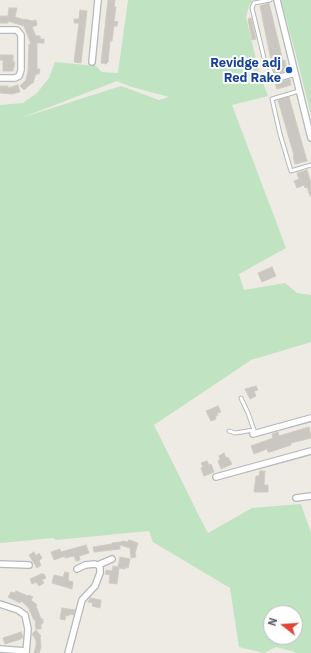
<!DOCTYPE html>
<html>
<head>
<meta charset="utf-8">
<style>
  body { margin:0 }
  #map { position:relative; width:311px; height:653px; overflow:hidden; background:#edebe3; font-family:"IBM Plex Sans",sans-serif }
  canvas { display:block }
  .north { position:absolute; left:263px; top:605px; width:40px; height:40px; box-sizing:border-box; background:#fff; border:1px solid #bdbfc1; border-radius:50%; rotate:287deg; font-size:11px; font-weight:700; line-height:16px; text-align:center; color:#5b5e63 }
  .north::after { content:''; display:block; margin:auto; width:14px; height:18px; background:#e04536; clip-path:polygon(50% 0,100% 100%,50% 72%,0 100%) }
</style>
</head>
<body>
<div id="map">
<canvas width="311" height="653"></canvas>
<div class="north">N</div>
</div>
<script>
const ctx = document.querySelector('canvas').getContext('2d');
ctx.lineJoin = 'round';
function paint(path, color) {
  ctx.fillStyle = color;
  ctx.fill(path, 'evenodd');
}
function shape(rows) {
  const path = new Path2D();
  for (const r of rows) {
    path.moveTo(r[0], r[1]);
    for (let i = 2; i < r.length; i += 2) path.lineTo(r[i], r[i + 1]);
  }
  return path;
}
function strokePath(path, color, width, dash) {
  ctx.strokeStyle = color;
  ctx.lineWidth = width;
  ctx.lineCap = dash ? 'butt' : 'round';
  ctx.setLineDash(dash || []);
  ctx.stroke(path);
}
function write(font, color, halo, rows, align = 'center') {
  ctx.font = font + ' "IBM Plex Sans",sans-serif';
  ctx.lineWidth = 4;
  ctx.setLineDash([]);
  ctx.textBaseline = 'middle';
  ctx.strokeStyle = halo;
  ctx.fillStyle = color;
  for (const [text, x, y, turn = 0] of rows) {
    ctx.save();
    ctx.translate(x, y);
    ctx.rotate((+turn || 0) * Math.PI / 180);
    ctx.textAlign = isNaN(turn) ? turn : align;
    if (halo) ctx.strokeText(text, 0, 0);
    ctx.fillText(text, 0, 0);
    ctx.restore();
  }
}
paint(shape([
  [128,0,253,0,249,6,246,17,259,72,268,96,232,105,286,248,239,274,244,290,285,283,297,293,311,295,311,342,251,360,154,425,199,516,208,533,252,508,301,504,311,533,311,653,295,653,295,652,276,647,264,653,239,647,230,588,153,542,149,531,55,540,54,538,0,543,0,105,23,103,37,93,49,78,55,62,96,66,102,72,118,73],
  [117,81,132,87,169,97,159,100,121,86,21,118],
  [271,613,295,613,295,637,271,637],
  [281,0,311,0,311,115,296,55]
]), '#c0e3c1');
const building = shape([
  [108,0,115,0,114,7,116,7,114,21,118,22,117,26,114,26,112,41,110,41,108,62,106,64,101,63,108,0],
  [269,3,283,61,285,60,287,71,275,74,272,65,260,6,269,3],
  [9,8,17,8,15,17,25,20,25,19,32,21,36,20,37,25,32,27,36,36,40,36,40,39,44,39,44,43,37,43,37,69,40,69,39,74,36,74,33,83,32,83,24,90,20,86,26,80,28,71,29,44,31,44,24,26,8,21,8,23,0,23,0,16,8,16,9,8],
  [80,10,87,11,81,63,74,62,79,23,74,23,74,19,79,19,80,10],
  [251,18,256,39,252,40,248,19,251,18],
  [0,55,13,55,13,62,15,62,13,71,3,71,3,60,0,60,0,55],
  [290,79,291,85,277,89,275,83,290,79],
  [18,85,20,92,12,94,0,93,0,86,8,86,8,88,18,85],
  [289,97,307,161,295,164,293,156,294,156,293,152,278,100,289,97],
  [307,170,311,183,311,196,310,196,307,187,305,188,304,185,297,188,294,181,299,179,297,173,307,170],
  [272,267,276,276,262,282,258,273,272,267],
  [256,386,258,390,254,391,256,396,250,399,245,389,256,386],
  [218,406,221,412,217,413,218,415,215,417,216,419,211,421,206,411,218,406],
  [309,427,311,438,291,443,291,445,270,452,268,452,267,449,254,454,251,446,273,438,272,434,278,432,279,436,309,427],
  [224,453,226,458,228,457,232,464,221,469,218,461,220,460,219,456,224,453],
  [207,461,209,465,211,464,214,472,204,476,201,468,203,467,201,463,207,461],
  [260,471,265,471,264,485,268,485,268,492,254,492,256,476,259,476,260,471],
  [129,540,138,543,135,553,136,557,131,558,130,548,120,545,120,549,94,552,93,547,112,544,112,543,121,542,122,541,128,542,129,540],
  [86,545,89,553,79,556,80,560,76,561,74,556,65,558,65,556,54,560,51,552,60,549,61,552,86,545],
  [34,552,36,556,39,553,42,558,39,561,41,565,37,568,29,555,34,552],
  [120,557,130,559,128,568,125,567,125,569,119,568,117,584,109,583,110,575,105,574,106,570,112,571,113,566,118,567,120,557],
  [65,572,69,573,68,579,69,580,69,581,73,582,72,589,52,583,54,575,63,577,65,572],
  [41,574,44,574,46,578,42,580,44,583,39,586,36,582,32,584,30,579,41,574],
  [16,591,28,596,29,595,33,597,31,600,37,605,36,606,41,619,43,619,43,623,41,624,41,629,36,629,35,619,34,620,28,607,21,601,20,603,8,597,11,592,15,593,16,591],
  [90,598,101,600,100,608,92,606,93,603,88,602,90,598],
  [62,608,75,610,74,615,69,614,69,616,66,615,65,620,60,619,62,608],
  [36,630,41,636,40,637,41,647,39,653,34,653,36,646,36,640,32,634,36,630],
  [21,632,23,637,21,639,5,644,3,638,21,632]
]);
paint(building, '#cac7c2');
strokePath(building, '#d1ccc1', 1);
const service = shape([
  [270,0,254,3,252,8,264,58,269,66,274,79],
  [299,91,272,99,280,134,291,171,311,165],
  [241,398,248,413,254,430],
  [229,431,235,433,254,430]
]);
const minor = shape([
  [277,0,311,138],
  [0,30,17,30,21,35,21,70,19,76,15,78,0,78],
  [92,62,98,0],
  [274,79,295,73],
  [253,434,311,418],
  [216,477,311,451],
  [296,498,311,496],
  [0,564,29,565],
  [98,565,112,559],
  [0,604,18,610,25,615,28,629,26,653],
  [0,649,26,651],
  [68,653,82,600,95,586,100,573,100,568,98,565,95,564,85,565,77,569]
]);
strokePath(service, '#b5b8bc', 5);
strokePath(minor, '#b5b8bc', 8);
strokePath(service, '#fff', 3);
strokePath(minor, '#fff', 5.5);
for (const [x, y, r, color] of [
  [289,70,4,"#1a4fb4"]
]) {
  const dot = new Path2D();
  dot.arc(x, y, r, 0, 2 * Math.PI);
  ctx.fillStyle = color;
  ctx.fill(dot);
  strokePath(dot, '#fff', 1.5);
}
write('bold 13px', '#164399', '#fff', [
  ["Revidge adj",281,63],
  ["Red Rake",281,78]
], 'right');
</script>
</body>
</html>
